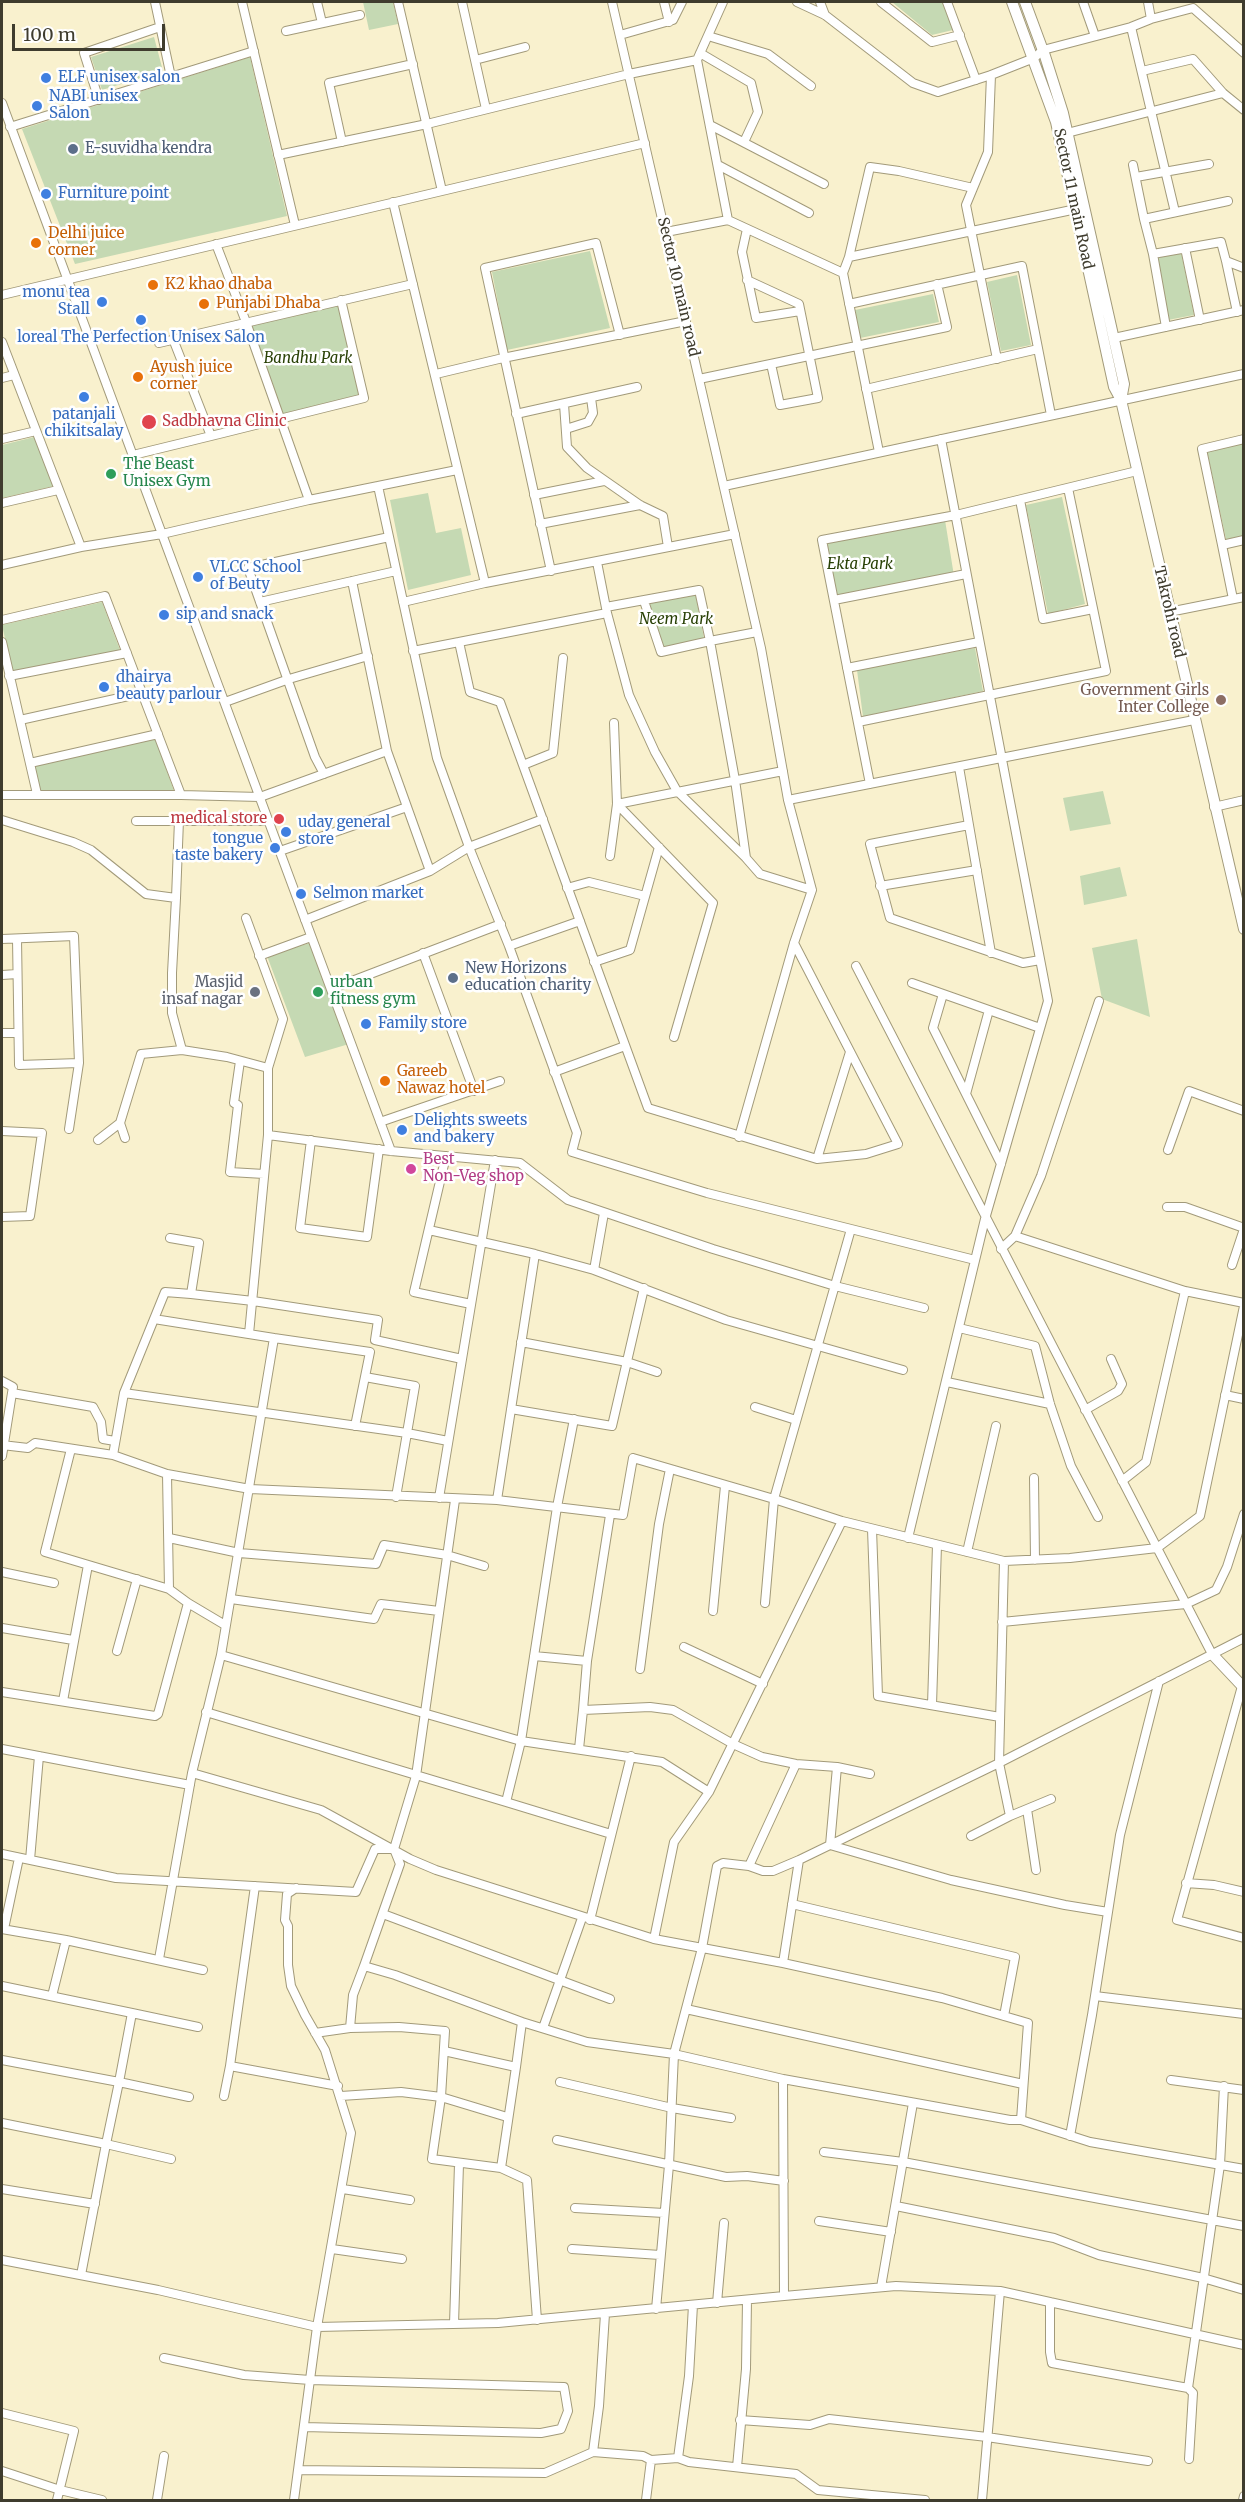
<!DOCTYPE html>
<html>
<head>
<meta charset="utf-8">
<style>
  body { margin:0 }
  #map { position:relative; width:1245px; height:2502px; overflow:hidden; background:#f9f1ce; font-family:Merriweather,serif }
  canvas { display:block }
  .frame { position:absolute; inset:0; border:3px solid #3f3c2e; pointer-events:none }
  .scale { position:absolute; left:12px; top:24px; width:153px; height:27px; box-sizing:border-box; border:3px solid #3f3c2e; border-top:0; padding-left:8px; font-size:18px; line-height:21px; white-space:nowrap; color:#3f3c2e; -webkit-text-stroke:4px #fff; paint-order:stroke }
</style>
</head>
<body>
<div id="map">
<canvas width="1245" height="2502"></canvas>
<div class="frame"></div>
<div class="scale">100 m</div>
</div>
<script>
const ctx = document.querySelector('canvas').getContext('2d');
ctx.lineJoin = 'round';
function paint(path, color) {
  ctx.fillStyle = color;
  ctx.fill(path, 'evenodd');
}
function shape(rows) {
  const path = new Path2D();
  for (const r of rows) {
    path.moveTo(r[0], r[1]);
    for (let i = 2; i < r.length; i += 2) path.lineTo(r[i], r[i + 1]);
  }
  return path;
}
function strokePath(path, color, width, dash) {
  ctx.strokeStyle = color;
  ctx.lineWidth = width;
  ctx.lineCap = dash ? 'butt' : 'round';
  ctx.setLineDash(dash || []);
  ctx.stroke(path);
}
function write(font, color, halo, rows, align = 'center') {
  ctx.font = font + ' Merriweather,serif';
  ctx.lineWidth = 5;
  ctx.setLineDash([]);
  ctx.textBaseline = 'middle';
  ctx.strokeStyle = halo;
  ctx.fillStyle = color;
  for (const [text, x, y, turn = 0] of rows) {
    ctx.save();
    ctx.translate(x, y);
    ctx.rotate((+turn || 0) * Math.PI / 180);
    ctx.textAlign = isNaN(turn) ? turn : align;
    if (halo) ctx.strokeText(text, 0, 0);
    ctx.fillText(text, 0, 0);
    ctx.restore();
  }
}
paint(shape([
  [363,2,393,2,398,24,369,30],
  [892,2,943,2,953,30,932,35],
  [154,37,163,71,102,90,91,57],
  [250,57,287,216,75,264,22,129],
  [590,251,610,328,507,350,492,272],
  [1181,252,1194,315,1168,320,1156,256],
  [1017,275,1031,345,1001,351,987,282],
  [933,294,939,322,860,338,855,310],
  [341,300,364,398,281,419,246,322],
  [34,437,54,486,2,498,2,445],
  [1243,443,1243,536,1226,539,1207,451],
  [428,493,436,533,461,528,471,575,408,590,390,500],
  [1062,497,1085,604,1048,614,1026,505],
  [945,520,954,576,836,601,825,542],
  [695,592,704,638,662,649,646,602],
  [102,602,120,650,13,675,2,625],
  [975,648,983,691,863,717,857,670],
  [155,738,174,791,37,792,34,766],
  [1103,791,1111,824,1070,831,1063,798],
  [1120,867,1127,896,1084,905,1080,876],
  [1137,939,1150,1017,1102,999,1092,948],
  [310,943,349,1044,305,1057,267,956]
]), '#c5d9b3');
const minor = shape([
  [155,2,171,77],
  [242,2,295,225],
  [317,2,322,23],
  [398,2,442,191],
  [462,2,486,109],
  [612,2,761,648,788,800,812,890,794,943,739,1137],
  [664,2,669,22],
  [723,2,697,60,728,220],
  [797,2,825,15,913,83,938,92,991,75,1034,58,1043,50,1131,27,1175,212],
  [820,2,825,15],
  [881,2,932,42,960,35],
  [947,2,976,80],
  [1083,2,1095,36],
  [1151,19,1193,8,1244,53],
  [1131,27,1151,19,1148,2],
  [286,31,360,15],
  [620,35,673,20,682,2],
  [708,36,768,54,811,86],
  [700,53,751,83,758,112,744,142],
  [475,60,525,47],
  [1142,71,1193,59,1223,93,1244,110],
  [991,75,988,152,966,205,997,359],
  [99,100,84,53,160,27],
  [2,103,391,1151],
  [710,125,824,184],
  [10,127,254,51],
  [1067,133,1223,93],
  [342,142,329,83,413,64],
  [278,155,427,124,629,74,697,60],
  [718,165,809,213],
  [1133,165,1144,219],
  [1136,177,1209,164],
  [393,202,485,583,735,534],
  [747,229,742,252,756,318,800,311],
  [666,232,728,220,843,273,879,452],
  [216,244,246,322,309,500],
  [1185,248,1200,320],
  [1153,254,1144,219,1228,201],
  [849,257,870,167,899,171,973,188],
  [843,273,849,257,1081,208],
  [747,280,799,304,818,398,780,405,771,364],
  [2,295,645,143],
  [849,304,1022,266,1051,415],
  [1237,312,1226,261,1244,268],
  [1166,327,1153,254,1221,242,1226,261],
  [1114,338,1244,310],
  [2,342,81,547],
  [159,343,413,284],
  [436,374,503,358,686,321],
  [2,378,14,375],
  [699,379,947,327,937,284],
  [866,389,1038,349],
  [564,404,567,447,587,468,640,505,663,516,668,547],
  [516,414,637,387],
  [566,429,588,422,593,413,591,398],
  [211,436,364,398,341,300],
  [2,439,36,431],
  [1244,439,1202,449,1222,545,1244,540],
  [133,455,211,436,173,339],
  [378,486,437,758,469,847,509,946,577,1133,572,1152,707,1193,975,1260],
  [724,486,1244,374],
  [534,495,604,481],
  [1020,500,1043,619,1093,609],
  [2,503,58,490],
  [540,524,640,505],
  [1222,545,1233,599],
  [597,562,607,613,629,695,655,752,677,791,746,858,760,874,812,890],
  [2,565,81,547,162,534,309,500,457,470],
  [551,571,485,268,596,243,620,335],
  [352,581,387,751,430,871],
  [834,600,966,574],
  [644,601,661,652,710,641,735,780,746,858],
  [260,602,396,571],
  [403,602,485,583],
  [606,607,699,590,710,641,757,632],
  [1169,612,1244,597],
  [2,620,105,596,181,795,260,797,387,751],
  [2,642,37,794],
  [459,642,470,692,500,702,648,1108,817,1159,866,1154,898,1144,794,943],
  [413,651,607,613],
  [847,668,979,642],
  [9,676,127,653],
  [225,702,289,679,368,656],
  [20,720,142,693],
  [858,722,1106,671,1068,488],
  [30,763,158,734],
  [523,765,553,753,563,658],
  [959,767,991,953],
  [324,774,315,757,248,568,389,537],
  [870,784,822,540,956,515,1137,471],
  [2,795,181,795],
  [788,800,1194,720],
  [617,804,713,903,674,1037],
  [617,804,783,771],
  [1214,807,1244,800],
  [2,820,73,842,91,850,146,894,176,898,172,973,172,1013,182,1050,227,1057,268,1068,268,1135,249,1334],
  [136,821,269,821],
  [969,825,870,844,890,918,1023,963,1040,960],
  [280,851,407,807],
  [610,856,617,804,614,723],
  [880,886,977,870],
  [567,888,589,882,645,896],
  [176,898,179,820],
  [246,918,283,1019,268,1068],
  [305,920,430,871,469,847,543,819],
  [2,939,74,936,79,1063,69,1129],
  [17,939,19,1065,79,1063],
  [509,946,580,921],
  [423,953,474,1091],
  [259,956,311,937],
  [594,962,630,950,659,847],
  [856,966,1212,1654],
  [2,975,17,974],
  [912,983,1040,1028],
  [331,989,501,924],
  [943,994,933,1028,966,1094],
  [989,1010,966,1094,1001,1164],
  [2,1033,18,1033],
  [240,1061,234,1103,238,1105,230,1172,264,1174],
  [554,1072,625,1046],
  [380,1122,500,1081],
  [2,1131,42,1133,30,1216,2,1217],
  [268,1135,391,1151,520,1163,568,1200,713,1249,835,1286,924,1308],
  [125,1138,120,1123,141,1054,182,1050],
  [98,1140,120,1123],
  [311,1140,300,1228,367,1237,379,1149],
  [1168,1150,1189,1091,1244,1111],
  [446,1156,414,1292,471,1304],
  [817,1159,850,1052],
  [1167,1207,1185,1207,1244,1228],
  [429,1230,535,1254,594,1270,726,1320,903,1370],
  [1015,1236,1185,1291,1244,1303],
  [170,1238,199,1243,191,1294,253,1301,378,1320,375,1340,462,1359],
  [1001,1249,1015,1236,1041,1176,1099,1001],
  [1232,1265,1244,1229],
  [594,1270,604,1213],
  [191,1294,165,1292,124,1393,113,1455,167,1474,250,1489,497,1500,623,1515,633,1458,774,1499,851,1229],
  [154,1319,274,1338,221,1655,192,1773,159,1959],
  [959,1328,1035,1346,1050,1404,1071,1466,1098,1517],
  [274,1338,370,1352,355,1426],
  [521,1342,627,1362,657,1372],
  [365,1377,415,1386,407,1433,448,1441],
  [2,1381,13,1387,12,1393,93,1407,101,1422,103,1439,115,1441],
  [947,1382,1050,1404],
  [124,1393,407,1433,396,1497],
  [1225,1395,1244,1399],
  [755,1407,796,1420],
  [511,1409,612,1426,644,1288],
  [1085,1410,1118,1391,1122,1384,1111,1359],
  [574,1419,557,1507,521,1741,506,1802,611,1834],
  [2,1445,28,1448,35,1443,113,1455],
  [71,1449,45,1552,169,1589],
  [2,1456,12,1393],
  [167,1474,169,1589,188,1603,225,1625],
  [1034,1478,1035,1560],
  [1122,1481,1146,1462,1185,1291],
  [439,1498,495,1160],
  [455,1500,416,1776,394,1849,400,1864,364,1966,395,1975,522,2022],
  [497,1500,535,1254],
  [610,1515,587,1661,583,1710,650,1707,673,1710,733,1744,762,1757,796,1764,837,1767,830,1845,951,1880,1065,1905,1108,1912],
  [842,1521,709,1792,674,1842,654,1939,783,1963,942,1998,1028,2023,1021,2120,1090,2142,1244,2169],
  [872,1529,878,1696,1000,1717],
  [169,1538,239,1553,376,1564,384,1545,447,1555,484,1566],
  [908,1538,985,1219,1048,1001,941,439],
  [967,1552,996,1426],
  [2,1572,54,1583],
  [231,1599,374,1619,381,1604,439,1611],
  [765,1603,774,1499,842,1521,1004,1561,1070,1558,1157,1548,1200,1516,1244,1306],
  [713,1611,725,1486],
  [1002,1622,1186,1604,1216,1590,1227,1567,1244,1514],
  [2,1628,73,1640],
  [684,1647,763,1684],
  [117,1651,137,1579],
  [221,1655,521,1741,662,1762,709,1792],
  [534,1656,587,1661],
  [640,1669,659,1524,670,1469],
  [1242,1686,1177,1920,1244,1938],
  [2,1692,155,1716,158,1714,188,1603],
  [63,1701,88,1565],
  [932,1705,937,1545],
  [206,1712,506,1802],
  [2,1749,190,1785],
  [579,1749,583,1710],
  [796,1764,749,1866,763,1871,773,1871,799,1860,999,1763,1244,1638],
  [837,1767,870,1774],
  [192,1773,321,1810,410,1859,436,1870,654,1939],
  [1027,1809,1036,1870],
  [1010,1816,1051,1799],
  [971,1836,1010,1816,999,1763,1004,1561],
  [2,1854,116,1878,356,1892,375,1849,394,1849],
  [30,1860,39,1756],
  [749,1866,723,1863,717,1866,702,1948,674,2054,783,2079,784,2296,896,2286,1000,2291,1244,2345],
  [1186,1883,1214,1885,1244,1892],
  [255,1886,230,2066,338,2086],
  [792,1904,1015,1957,1004,2016],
  [383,1914,610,1999],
  [590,1920,631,1756],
  [2,1929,66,1940,203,1970],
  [4,1929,19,1858],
  [783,1963,799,1860],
  [2,1986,132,2013,119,2082,189,2097],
  [52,1996,66,1940],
  [1095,1996,1244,2014],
  [686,2009,1023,2084],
  [132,2013,198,2027],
  [350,2028,353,1995,364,1966],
  [543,2028,582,1918],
  [315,2033,350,2028,399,2027,445,2031,441,2097,401,2092,341,2096],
  [444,2051,516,2067,522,2022,587,2042,674,2054,669,2165,656,2309],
  [2,2060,119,2082,106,2144,2,2123],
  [783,2079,1010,2120,1021,2120],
  [1171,2080,1244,2090],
  [560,2082,672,2108,731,2118],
  [224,2096,230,2066],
  [507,2117,441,2097,432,2159,501,2168,516,2067],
  [1070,2136,1092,2015,1120,1835,1159,1681],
  [557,2140,726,2177,747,2176,784,2181],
  [824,2152,903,2162,1244,2226],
  [501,2168,527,2180,537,2320],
  [2,2189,95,2204],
  [343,2189,410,2200],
  [896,2206,1054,2238,1099,2255,1203,2278,1244,2290],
  [575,2208,664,2213],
  [819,2221,891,2232],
  [332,2249,402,2259],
  [572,2249,660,2255],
  [2,2260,158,2290,317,2327,498,2323,784,2296],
  [81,2275,106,2144,171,2159],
  [881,2287,913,2103],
  [1050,2302,1050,2352,1052,2363,1188,2388,1193,2393,1189,2459],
  [717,2303,724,2223],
  [454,2324,459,2164],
  [164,2358,244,2375,310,2380,564,2387,568,2411,561,2429,541,2433,304,2427],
  [1188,2388,1220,2165,1224,2086],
  [2,2413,74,2431,57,2500],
  [740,2420,810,2425,829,2419,987,2437,1148,2461],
  [593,2452,599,2406,605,2314],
  [678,2458,689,2376,693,2305],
  [737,2467,746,2369,747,2300],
  [298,2470,545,2473,593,2452,643,2456,651,2460,678,2458,689,2462,796,2474,818,2490,925,2500],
  [2,2471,60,2490,102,2500],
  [157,2500,164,2456],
  [294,2500,317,2327,351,2133,325,2050,305,2015,291,1986,288,1965,288,1926,285,1920,287,1894,296,1888],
  [646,2500,651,2460],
  [982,2500,1000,2291],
  [1243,2500,1244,2496]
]);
const tertiary = shape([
  [1012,2,1056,122,1114,387,1121,400,1244,929],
  [1025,2,1045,56,1063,113,1124,384,1121,400],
  [1212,1654,1244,1688]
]);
strokePath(minor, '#a29a7a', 10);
strokePath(tertiary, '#a29a7a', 12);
strokePath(minor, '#fff', 8);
strokePath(tertiary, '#fff', 10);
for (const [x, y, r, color] of [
  [46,78,6,"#3f7fe0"],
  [37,106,6,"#3f7fe0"],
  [73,149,6,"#5c6f8a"],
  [46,194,6,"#3f7fe0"],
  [36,243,6,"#e8710a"],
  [153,285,6,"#e8710a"],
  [102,302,6,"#3f7fe0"],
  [204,304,6,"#e8710a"],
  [141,320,6,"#3f7fe0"],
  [138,377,6,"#e8710a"],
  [84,397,6,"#3f7fe0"],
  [149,422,8,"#e0444e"],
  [111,474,6,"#2e9e5b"],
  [198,577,6,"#3f7fe0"],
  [164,615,6,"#3f7fe0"],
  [104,687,6,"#3f7fe0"],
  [1221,700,6,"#8d6e63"],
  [279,819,6,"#e0444e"],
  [286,832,6,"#3f7fe0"],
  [275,848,6,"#3f7fe0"],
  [301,894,6,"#3f7fe0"],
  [453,978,6,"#5c6f8a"],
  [255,992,6,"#6b7280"],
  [318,992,6,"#2e9e5b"],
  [366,1024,6,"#3f7fe0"],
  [385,1081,6,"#e8710a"],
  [402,1130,6,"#3f7fe0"],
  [411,1169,6,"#d1479c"]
]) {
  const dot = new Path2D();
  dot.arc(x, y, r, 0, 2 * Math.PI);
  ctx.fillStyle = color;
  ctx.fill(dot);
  strokePath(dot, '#fff', 2);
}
write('15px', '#366cbe', '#fff', [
  ["ELF unisex salon",58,78],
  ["NABI unisex",49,97],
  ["Salon",49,114],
  ["Furniture point",58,194],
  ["monu tea",90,293,"right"],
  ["Stall",90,310,"right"],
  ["loreal The Perfection Unisex Salon",141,338,"center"],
  ["patanjali",84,415,"center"],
  ["chikitsalay",84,432,"center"],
  ["VLCC School",210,568],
  ["of Beuty",210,585],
  ["sip and snack",176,615],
  ["dhairya",116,678],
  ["beauty parlour",116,695],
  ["uday general",298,823],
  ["store",298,840],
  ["tongue",263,839,"right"],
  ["taste bakery",263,856,"right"],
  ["Selmon market",313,894],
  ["Family store",378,1024],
  ["Delights sweets",414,1121],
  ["and bakery",414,1138]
], 'left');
write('15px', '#4e5e75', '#fff', [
  ["E-suvidha kendra",85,149],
  ["New Horizons",465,969],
  ["education charity",465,986]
], 'left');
write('15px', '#3f3c2e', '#fff', [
  ["Sector 11 main Road",1073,199,78],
  ["Sector 10 main road",678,287,77],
  ["Takrohi road",1169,612,77]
]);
write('15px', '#c56008', '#fff', [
  ["Delhi juice",48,234],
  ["corner",48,251],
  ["K2 khao dhaba",165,285],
  ["Punjabi Dhaba",216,304],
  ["Ayush juice",150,368],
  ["corner",150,385],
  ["Gareeb",397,1072],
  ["Nawaz hotel",397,1089]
], 'left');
write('italic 15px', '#294106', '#fff', [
  ["Bandhu Park",308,359],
  ["Ekta Park",860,565],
  ["Neem Park",676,620]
]);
write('15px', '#be3a42', '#fff', [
  ["Sadbhavna Clinic",162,422],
  ["medical store",267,819,"right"]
], 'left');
write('15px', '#27864d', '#fff', [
  ["The Beast",123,465],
  ["Unisex Gym",123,482],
  ["urban",330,983],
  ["fitness gym",330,1000]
], 'left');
write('15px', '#785e54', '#fff', [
  ["Government Girls",1209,691],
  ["Inter College",1209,708]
], 'right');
write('15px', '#5b616d', '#fff', [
  ["Masjid",243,983],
  ["insaf nagar",243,1000]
], 'right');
write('15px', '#b23c85', '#fff', [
  ["Best",423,1160],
  ["Non-Veg shop",423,1177]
], 'left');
</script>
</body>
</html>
